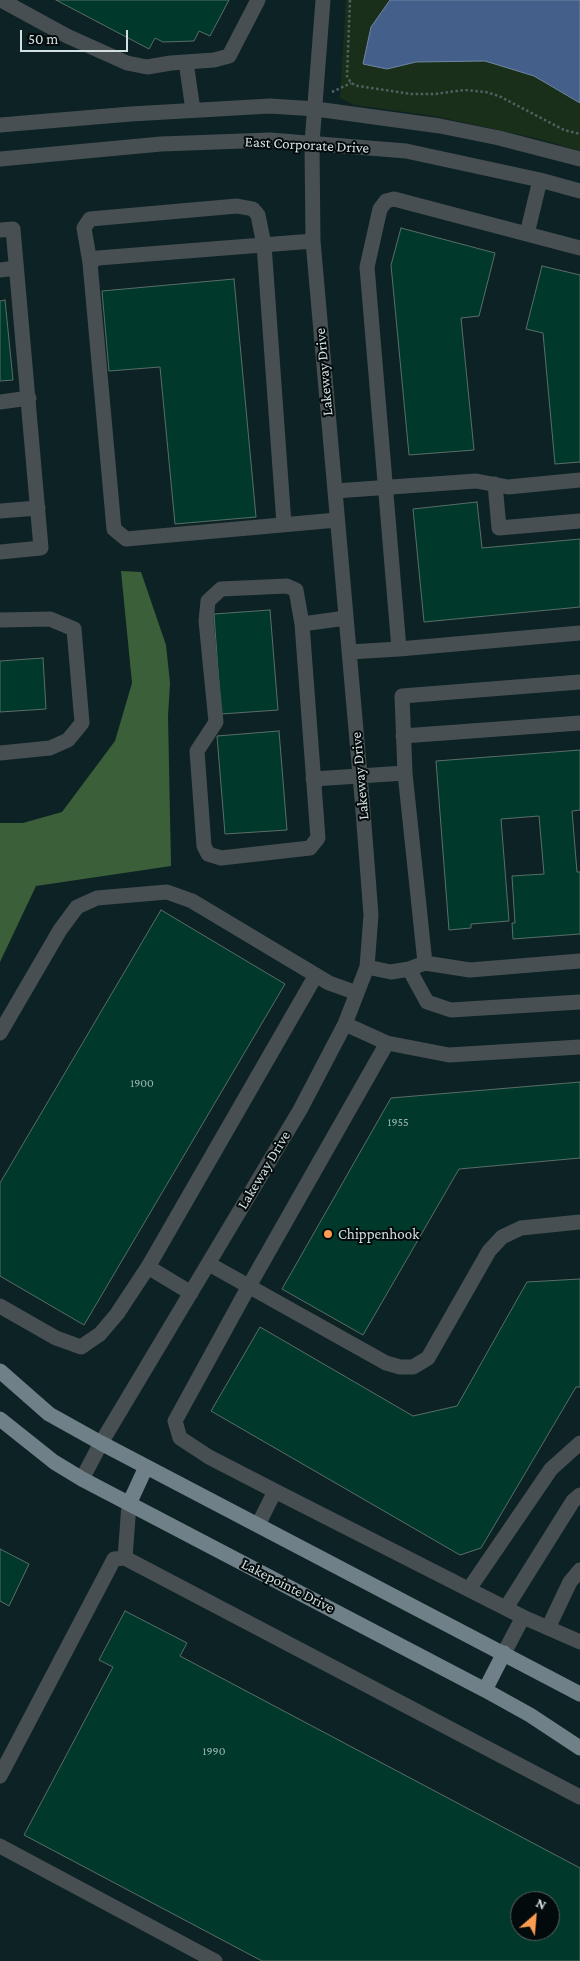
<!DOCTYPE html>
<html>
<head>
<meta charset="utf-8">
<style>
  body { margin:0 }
  #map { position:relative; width:580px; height:1961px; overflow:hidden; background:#0d2224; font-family:"Crimson Pro",serif }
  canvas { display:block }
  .north { position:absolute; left:510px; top:1891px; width:50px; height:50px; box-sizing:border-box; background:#030a0b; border:1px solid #566060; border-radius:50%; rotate:27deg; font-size:14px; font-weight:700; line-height:20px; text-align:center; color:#d3e0e0 }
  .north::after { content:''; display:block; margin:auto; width:18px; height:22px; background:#fc9d52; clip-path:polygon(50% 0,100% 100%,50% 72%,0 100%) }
  .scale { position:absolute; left:20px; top:30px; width:108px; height:22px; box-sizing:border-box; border:2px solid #d3e0e0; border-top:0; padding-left:6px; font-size:15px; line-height:18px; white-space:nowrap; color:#d3e0e0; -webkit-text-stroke:4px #030a0b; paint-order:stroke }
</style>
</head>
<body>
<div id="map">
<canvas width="580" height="1961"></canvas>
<div class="north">N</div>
<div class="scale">50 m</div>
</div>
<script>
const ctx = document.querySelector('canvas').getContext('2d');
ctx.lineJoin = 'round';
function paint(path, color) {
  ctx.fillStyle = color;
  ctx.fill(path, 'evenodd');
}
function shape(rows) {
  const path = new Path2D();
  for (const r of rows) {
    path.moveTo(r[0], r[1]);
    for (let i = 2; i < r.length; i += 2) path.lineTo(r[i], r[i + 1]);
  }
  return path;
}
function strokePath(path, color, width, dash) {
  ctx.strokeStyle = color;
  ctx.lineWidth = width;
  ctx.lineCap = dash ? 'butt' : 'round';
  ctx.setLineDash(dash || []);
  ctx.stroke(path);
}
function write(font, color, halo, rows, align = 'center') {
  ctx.font = font + ' "Crimson Pro",serif';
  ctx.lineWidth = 4;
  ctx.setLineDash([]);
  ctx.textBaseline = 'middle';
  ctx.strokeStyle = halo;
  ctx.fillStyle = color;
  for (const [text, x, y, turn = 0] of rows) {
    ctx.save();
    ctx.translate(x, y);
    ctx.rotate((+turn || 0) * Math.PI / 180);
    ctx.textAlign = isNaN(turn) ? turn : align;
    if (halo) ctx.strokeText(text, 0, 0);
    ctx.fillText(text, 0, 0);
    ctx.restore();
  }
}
paint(shape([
  [346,0,580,0,580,151,539,139,434,116,354,105,340,98]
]), '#1a2f19');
paint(shape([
  [121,571,141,572,166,645,170,683,168,716,171,866,36,886,0,962,0,823,23,823,62,812,115,741,132,683]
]), '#3b6039');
const water = shape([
  [390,0,580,0,580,103,534,76,485,61,416,62,387,69,363,64,371,27,390,0]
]);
paint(water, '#445f89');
strokePath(water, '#6f86a3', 1);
const building = shape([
  [56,0,229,0,210,36,199,31,194,41,163,42,155,38,149,49,56,0],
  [401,228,495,253,479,316,461,318,474,450,409,455,391,265,401,228],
  [542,266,580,275,580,462,555,464,543,333,526,329,542,266],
  [234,279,256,517,175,524,160,367,109,371,102,291,234,279],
  [5,300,13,380,0,381,0,301,5,300],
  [477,502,482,548,580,539,580,607,424,622,413,509,477,502],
  [270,610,278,710,221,714,214,614,270,610],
  [43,658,46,709,0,712,0,661,43,658],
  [279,731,287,830,225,834,217,736,279,731],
  [580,750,580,810,572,811,577,872,580,872,580,934,513,939,512,923,515,923,512,876,544,874,539,816,501,819,509,921,471,924,471,928,449,930,436,761,580,750],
  [161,910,285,984,84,1325,0,1276,0,1183,161,910],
  [580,1082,580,1158,459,1169,363,1335,282,1289,391,1098,580,1082],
  [580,1279,580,1387,576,1387,481,1548,460,1555,211,1411,260,1327,413,1416,457,1406,527,1282,580,1279],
  [0,1549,29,1564,9,1606,0,1601,0,1549],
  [125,1611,187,1643,180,1656,580,1868,580,1961,262,1961,24,1835,113,1667,99,1660,125,1611],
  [520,1901,550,1901,550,1931,520,1931,520,1901]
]);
paint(building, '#00392c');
strokePath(building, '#596e67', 1);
strokePath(shape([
  [350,0,347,76,351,83,358,86,411,94,435,94,464,90,486,92,499,96,564,130,580,134],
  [332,92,351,83]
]), '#4f6162', 2.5, [2.5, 2.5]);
strokePath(shape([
  [1,0,67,36,127,63,147,67,171,63,214,60,229,56,258,0],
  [186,62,193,110],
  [0,125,131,114,270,106,316,109,440,126,499,138,580,159],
  [0,159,161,144,270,140,406,151,540,180,580,191],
  [0,230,13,229,41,548,0,552],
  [527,234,540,180],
  [313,241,98,258,90,263,114,529,126,539,337,520],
  [580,248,394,199,386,201,380,209,367,267,399,649,580,633],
  [90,263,84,228,90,219,237,206,253,209,258,215,264,245,284,524],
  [0,270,16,268],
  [0,402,29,398],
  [495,484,499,528,580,521],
  [335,491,476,481,508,487,580,480],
  [0,511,38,508],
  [0,620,50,619,74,629,82,723,68,740,50,748,0,753],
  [302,624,318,838,310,848,221,858,208,854,204,846,197,751,216,722,206,621,208,601,221,589,287,586,296,590,302,624,346,618],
  [349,652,399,649],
  [403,736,580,723],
  [405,773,425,963],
  [313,779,405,773,402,696,580,682],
  [367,967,391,972,409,969,425,963,470,970,580,961],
  [409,969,427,1002,451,1010,580,1002],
  [345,1024,387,1043,449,1055,580,1047],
  [0,1033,60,930,77,907,97,898,167,892,192,901,329,983,357,993],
  [387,1043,249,1286,175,1421,180,1438,209,1457,275,1491,523,1617,580,1642],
  [209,1264,386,1363,400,1367,413,1367,428,1358,489,1251,502,1237,521,1228,580,1222],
  [148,1267,191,1293],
  [0,1306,56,1338,81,1347,100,1334,117,1314,148,1267,316,975],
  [82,1479,101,1443,300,1110,345,1024,367,967,371,915,362,798,313,241,312,143,323,0],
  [258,1525,275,1491],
  [125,1558,129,1504],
  [469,1589,551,1469,580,1443],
  [506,1608,573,1501,580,1495],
  [548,1628,570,1582,580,1570],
  [504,1653,523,1617],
  [0,1776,114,1559,125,1558,580,1797],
  [0,1846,215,1961]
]), '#474f53', 15);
strokePath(shape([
  [0,1371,49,1414,101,1443,580,1694],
  [0,1419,54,1462,82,1479,485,1690,530,1715,580,1748],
  [129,1504,146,1467],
  [485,1690,504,1653]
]), '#6f8088', 15);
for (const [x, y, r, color] of [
  [328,1234,5,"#fc9d52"]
]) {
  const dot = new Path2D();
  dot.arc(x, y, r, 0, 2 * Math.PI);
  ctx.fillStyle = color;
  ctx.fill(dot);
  strokePath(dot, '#030a0b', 2);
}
write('12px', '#9eb6b3', null, [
  ["1900",142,1083],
  ["1955",398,1122],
  ["1990",214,1751]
]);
write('15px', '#d3e0e0', '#030a0b', [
  ["East Corporate Drive",307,145,3],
  ["Lakeway Drive",324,372,-95],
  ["Lakeway Drive",360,776,-95],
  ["Lakeway Drive",264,1170,-59],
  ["Lakepointe Drive",288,1586,27]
]);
write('15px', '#d3e0e0', '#030a0b', [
  ["Chippenhook",338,1234]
], 'left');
</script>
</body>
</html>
